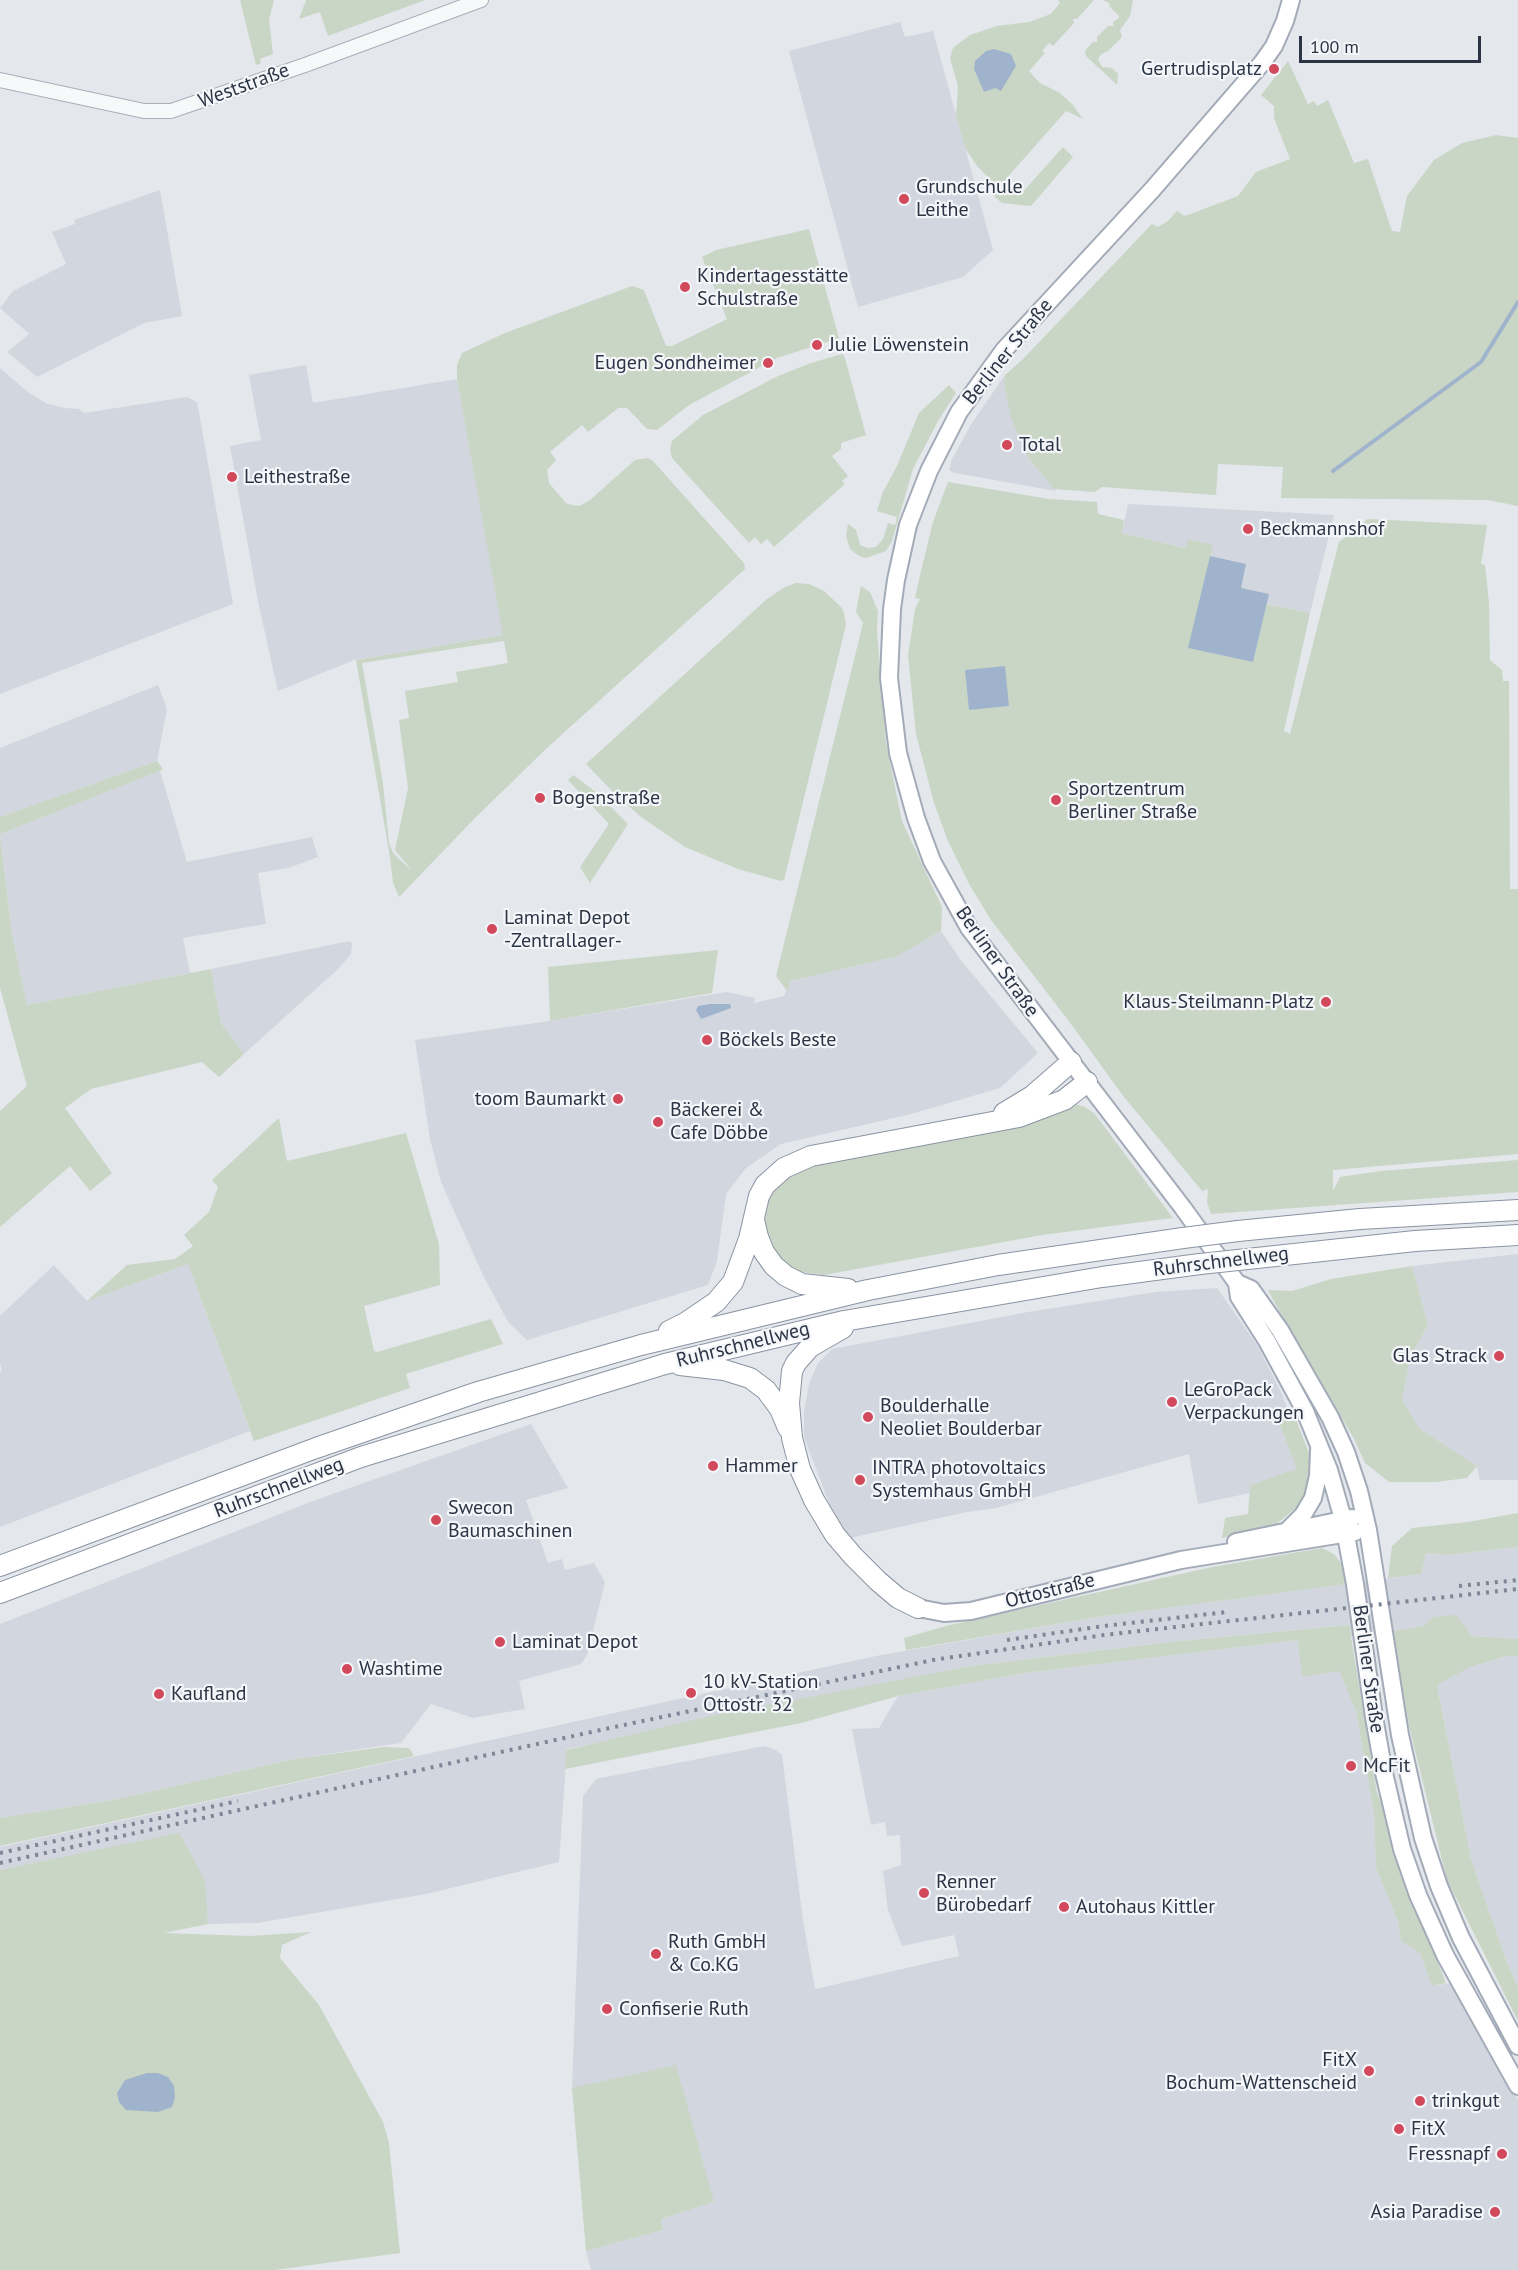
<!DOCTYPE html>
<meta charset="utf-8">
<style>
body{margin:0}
#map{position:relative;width:1518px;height:2270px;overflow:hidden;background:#e4e7ec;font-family:"PT Sans",sans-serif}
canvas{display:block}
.scale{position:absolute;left:1299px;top:36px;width:182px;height:27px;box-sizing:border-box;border:3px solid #2b3445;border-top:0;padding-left:8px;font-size:18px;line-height:21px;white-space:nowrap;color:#2b3445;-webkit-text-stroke:4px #f4f6f9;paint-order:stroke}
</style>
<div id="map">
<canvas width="1518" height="2270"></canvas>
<div class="scale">100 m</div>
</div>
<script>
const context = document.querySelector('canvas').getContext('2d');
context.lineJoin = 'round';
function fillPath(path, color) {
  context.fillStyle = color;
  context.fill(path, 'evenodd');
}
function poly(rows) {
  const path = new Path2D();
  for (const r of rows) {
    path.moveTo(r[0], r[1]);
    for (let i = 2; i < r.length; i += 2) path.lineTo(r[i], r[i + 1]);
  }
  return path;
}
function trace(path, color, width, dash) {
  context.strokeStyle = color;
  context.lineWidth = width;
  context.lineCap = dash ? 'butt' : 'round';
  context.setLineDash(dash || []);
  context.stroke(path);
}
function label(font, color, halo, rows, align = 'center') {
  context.font = font + ' "PT Sans",sans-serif';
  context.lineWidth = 4.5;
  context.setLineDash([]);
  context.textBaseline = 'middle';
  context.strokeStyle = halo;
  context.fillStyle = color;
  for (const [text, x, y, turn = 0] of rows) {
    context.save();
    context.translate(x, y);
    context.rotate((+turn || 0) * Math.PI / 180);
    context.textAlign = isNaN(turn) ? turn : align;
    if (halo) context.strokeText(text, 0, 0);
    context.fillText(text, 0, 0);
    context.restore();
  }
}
fillPath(poly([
 [900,22,905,37,933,31,993,250,963,277,858,307,789,51],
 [160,190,182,316,144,323,37,377,7,352,29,334,0,308,13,291,66,264,52,232,75,224,74,220],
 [306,365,313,403,457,379,504,635,354,660,278,691,259,606,230,446,261,440,249,375],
 [0,368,29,393,46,403,65,408,79,409,84,413,187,397,197,402,233,604,0,694],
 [1005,375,1004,384,1012,417,1027,456,1056,491,955,473,949,470,952,459,972,423],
 [1128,504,1334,515,1310,613,1267,604,1253,662,1186,548,1122,533],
 [158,685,167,709,157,761,0,817,0,748],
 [160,771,187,862,312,837,318,857,288,868,258,873,266,924,183,938,190,973,27,1005,12,934,0,834],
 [941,931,960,959,1038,1053,1000,1088,911,1114,781,1144,746,1168,726,1194,717,1261,708,1285,527,1340,508,1322,483,1275,441,1182,430,1139,415,1040,550,1021,726,992,755,998,754,1003,784,996,791,981,898,956],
 [350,941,352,944,351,954,337,970,244,1054,221,1023,211,969],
 [1518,1254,1518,1480,1480,1480,1477,1466,1420,1429,1402,1400,1410,1358,1428,1325,1412,1266],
 [188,1264,250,1431,0,1527,0,1372,2,1371,0,1363,0,1316,54,1265,87,1301],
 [1217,1288,1257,1345,1282,1394,1290,1416,1279,1422,1298,1469,1250,1485,1250,1493,1198,1504,1189,1454,996,1508,967,1512,850,1538,831,1508,804,1437,804,1411,809,1384,818,1363,832,1349,1028,1312,1156,1292],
 [531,1424,568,1488,526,1500,548,1563,562,1559,565,1570,594,1563,605,1582,587,1655,581,1664,519,1681,525,1709,473,1718,431,1704,401,1743,294,1759,118,1799,0,1818,0,1624,313,1501],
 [1516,1547,1518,1548,1518,1639,1472,1636,1433,1617,1424,1626,1350,1637,1348,1625,1171,1642,971,1666,567,1749,559,1862,426,1894,257,1923,208,1924,206,1909,179,1834,0,1870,0,1847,876,1656,1098,1617,1421,1574,1426,1553,1448,1555],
 [1298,1640,1339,1671,1356,1711,1374,1814,1376,1868,1398,1922,1401,1941,1420,1953,1432,1986,1451,1983,1518,2100,1518,2270,591,2270,586,2251,663,2230,661,2219,714,2202,572,2088,583,1796,596,1779,764,1746,774,1749,782,1755,803,1920,815,1989,959,1956,954,1935,902,1946,888,1910,883,1871,901,1865,900,1835,887,1836,885,1822,871,1825,852,1729,879,1728,898,1696,1025,1673],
 [1509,1656,1518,1656,1518,1987,1506,1960,1471,1859,1437,1684,1470,1667]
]), '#d2d6de');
fillPath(poly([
 [240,0,274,0,269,20,273,54,260,59,261,63,256,65],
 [306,0,425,0,328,36,320,12,299,19],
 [1058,0,1094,0,1077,19,1073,19,1074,23,1053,46,1049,43,1042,51,1045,53,1029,71,1040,83,1060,93,1073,105,1083,119,1066,111,1005,180,1021,194,1063,147,1073,157,1031,206,1002,203,995,197,988,177,977,166,965,148,956,115,958,86,950,58,953,48,970,35,997,26,1029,22,1051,14,1060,3],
 [1103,0,1133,0,1130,16,1120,30,1122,37,1108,51,1101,54,1098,59,1102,67,1112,68,1118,74,1117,85,1086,56,1085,51,1093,42,1097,42,1097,37,1108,26,1114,26,1113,22,1119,18,1119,16,1110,7,1109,3],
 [1288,61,1308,104,1314,101,1317,106,1328,100,1354,163,1368,159,1392,231,1400,232,1407,196,1434,160,1462,143,1496,135,1518,138,1518,506,1488,500,1281,498,1283,467,1218,464,1216,495,1102,487,1095,492,1054,489,1027,456,1011,417,1004,384,1005,375,1022,360,1152,224,1158,227,1168,221,1177,211,1185,216,1238,196,1256,172,1290,159,1274,118,1274,106,1261,95],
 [809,229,839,338,777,358,689,405,657,430,647,429,627,408,618,408,588,432,582,425,550,452,556,460,547,470,549,483,566,503,572,505,579,506,590,500,635,460,648,458,653,461,744,563,745,569,548,747,476,817,399,897,393,883,390,857,356,660,503,635,457,379,457,365,462,353,505,333,632,286,644,290,666,346,672,346,727,319,702,257,716,250],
 [504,641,508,663,456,672,458,682,405,691,409,718,399,720,408,788,395,850,412,871,393,853,389,843,383,783,362,663],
 [842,354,844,355,866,435,841,443,841,449,832,456,848,476,842,481,845,484,774,547,767,539,761,544,755,537,749,543,672,458,670,450,672,441,703,415,776,377,811,363],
 [949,385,956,393,938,421,913,469,892,541,886,551,866,558,859,556,850,549,846,536,848,524,856,530,860,545,868,548,876,547,883,539,888,523,895,525,897,517,877,511,883,492,897,466,919,413],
 [948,482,1049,499,1097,502,1098,514,1124,520,1122,533,1185,548,1188,539,1213,545,1189,648,1253,662,1266,604,1310,613,1284,731,1290,734,1339,542,1368,519,1487,525,1481,564,1485,565,1489,603,1490,660,1502,670,1503,681,1509,681,1510,889,1518,889,1518,1154,1333,1170,1333,1191,1340,1177,1381,1171,1518,1160,1518,1192,1211,1214,1207,1202,1208,1189,1202,1191,1124,1097,1068,1020,991,920,969,884,948,841,934,803,916,734,908,656,915,609,920,599,915,598,920,575,933,522],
 [796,583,809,584,824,591,842,608,844,613,846,625,784,880,781,881,738,869,685,847,641,817,617,796,586,764,767,599,785,587],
 [861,586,870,592,878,611,877,630,886,744,902,821,942,907,941,931,898,956,791,981,787,991,776,976,863,623,856,612],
 [157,761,163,769,160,771,0,834,0,817],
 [573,775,597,793,628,824,590,883,580,867,609,824,568,780],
 [0,835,12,934,27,1005,211,969,221,1023,244,1054,219,1077,202,1062,91,1089,65,1108,112,1173,90,1191,70,1166,0,1227,0,1111,27,1086,0,988],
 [718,950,712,993,550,1021,548,967],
 [1075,1104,1085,1107,1094,1113,1173,1218,1042,1235,824,1275,801,1272,791,1268,768,1244,764,1223,765,1205,778,1184,799,1169],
 [279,1118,287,1161,406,1133,439,1244,440,1285,364,1306,374,1351,377,1352,491,1319,503,1344,406,1374,410,1388,254,1441,188,1264,87,1301,127,1265,175,1259,193,1246,184,1235,209,1212,218,1187,212,1180],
 [1412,1266,1428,1325,1410,1358,1402,1400,1420,1429,1477,1466,1467,1478,1436,1482,1389,1482,1365,1463,1353,1437,1292,1335,1268,1290,1292,1291,1331,1279],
 [1294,1414,1311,1459,1310,1485,1303,1502,1274,1526,1222,1538,1225,1518,1248,1514,1250,1485,1297,1469,1279,1422],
 [1518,1513,1518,1548,1516,1547,1448,1555,1426,1553,1421,1574,1388,1578,1392,1546,1412,1528,1468,1522],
 [1322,1548,1334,1554,1343,1566,1347,1584,1098,1617,906,1650,904,1638,946,1626,1212,1567],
 [1456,1615,1472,1636,1518,1639,1518,1656,1508,1656,1470,1667,1437,1685,1471,1859,1506,1960,1518,1987,1518,2021,1447,1880,1409,1726,1392,1631,1424,1626,1433,1617],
 [1349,1625,1377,1793,1390,1823,1403,1872,1446,1983,1432,1986,1420,1953,1401,1941,1398,1922,1376,1868,1374,1814,1356,1711,1339,1671,1302,1677,1298,1640,1025,1673,898,1696,801,1723,565,1769,566,1750,711,1716,971,1666,1171,1642],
 [384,1747,409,1748,414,1756,0,1846,0,1818,118,1799,294,1759],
 [179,1833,205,1880,208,1924,164,1933,250,1936,311,1932,282,1945,280,1958,319,2005,383,2122,389,2143,400,2253,275,2270,0,2270,0,1870],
 [676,2065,714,2202,661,2219,663,2230,586,2251,572,2088]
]), '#c9d6c5');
fillPath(poly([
 [994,49,1011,54,1016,66,1001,91,995,88,984,92,974,69,975,61,986,51],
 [1210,556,1246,564,1241,588,1269,594,1253,662,1188,648],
 [1005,666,1009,706,969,710,965,670],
 [710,1004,730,1004,731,1008,701,1019,696,1010,698,1006],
 [147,2073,158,2073,168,2077,174,2086,175,2098,172,2107,158,2112,126,2110,119,2102,117,2093,125,2080]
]), '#9fb4cc');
trace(poly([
 [1333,471,1481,362,1518,302]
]), '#9fb4cc', 4);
const minor = poly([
 [0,80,144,111,171,111,305,65,481,0]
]);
const major = poly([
 [1291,0,1285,21,1274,46,1262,63,1152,190,1004,350,959,412,929,471,908,525,896,580,892,609,889,678,898,753,916,818,932,861,969,928,1183,1208,1237,1283,1239,1297,1267,1341,1305,1411,1329,1470,1343,1519,1355,1584,1374,1717,1384,1773,1402,1849,1418,1895,1445,1955,1518,2086],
 [1237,1283,1251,1289,1280,1330,1330,1417,1346,1452,1359,1491,1368,1530,1400,1735,1423,1838,1439,1886,1461,1938,1518,2046],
 [1288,1530,1303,1515,1313,1498,1318,1476,1319,1450],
 [1236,1542,1352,1518],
 [918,1608,944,1613,971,1611,1181,1560,1355,1532]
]);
const highway = poly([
 [1004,1113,1032,1096,1071,1062],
 [754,1220,758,1237,764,1252,774,1266,786,1276,802,1284,848,1289],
 [1238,1231,1360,1219,1518,1210],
 [1257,1258,1415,1241,1518,1235],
 [843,1328,810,1347,796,1363,792,1371,789,1403,792,1438,800,1469,814,1500,835,1535,853,1556,878,1581,898,1598,918,1608],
 [669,1331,685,1323,716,1302,733,1282,749,1239,759,1196,765,1185,784,1168,811,1156,1019,1117,1064,1100,1087,1082],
 [680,1365,724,1370,750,1378,766,1390,780,1409,788,1428],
 [0,1566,316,1448,478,1392,641,1345,868,1290,998,1265,1183,1238],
 [0,1593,361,1457,665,1364,844,1321,1102,1277,1200,1264]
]);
trace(minor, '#a9aeb7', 16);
trace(major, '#a3abb8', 20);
trace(highway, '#8b94a3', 22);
trace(minor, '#f7f8fa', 14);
trace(major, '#fff', 16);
trace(highway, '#fff', 20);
trace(poly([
 [1459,1586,1518,1580],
 [1007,1640,1104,1626,1227,1612],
 [0,1853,238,1801],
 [0,1863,605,1729,933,1660,1104,1635,1518,1589]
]), '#7d8696', 4, [3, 6]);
const highwayBridge = poly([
 [1183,1238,1238,1231],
 [1200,1264,1257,1258]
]);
trace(highwayBridge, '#8b94a3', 22, []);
trace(highwayBridge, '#fff', 20);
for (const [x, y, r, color] of [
 [1274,69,6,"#d1495b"],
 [904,199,6,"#d1495b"],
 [685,287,6,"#d1495b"],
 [817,345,6,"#d1495b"],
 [768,363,6,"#d1495b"],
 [1007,445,6,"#d1495b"],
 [232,477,6,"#d1495b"],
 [1248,529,6,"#d1495b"],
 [540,798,6,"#d1495b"],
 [1056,800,6,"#d1495b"],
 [492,929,6,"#d1495b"],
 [1326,1002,6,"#d1495b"],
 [707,1040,6,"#d1495b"],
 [618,1099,6,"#d1495b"],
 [658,1122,6,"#d1495b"],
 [1499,1356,6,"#d1495b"],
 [1172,1402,6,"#d1495b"],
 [868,1417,6,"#d1495b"],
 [713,1466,6,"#d1495b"],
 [860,1480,6,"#d1495b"],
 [436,1520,6,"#d1495b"],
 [500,1642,6,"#d1495b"],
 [347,1669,6,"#d1495b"],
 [691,1693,6,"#d1495b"],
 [159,1694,6,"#d1495b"],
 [1351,1766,6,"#d1495b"],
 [924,1893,6,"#d1495b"],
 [1064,1907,6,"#d1495b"],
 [656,1954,6,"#d1495b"],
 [607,2009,6,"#d1495b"],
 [1369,2071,6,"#d1495b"],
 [1420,2101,6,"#d1495b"],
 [1399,2129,6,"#d1495b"],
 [1502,2154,6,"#d1495b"],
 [1495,2212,6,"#d1495b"]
]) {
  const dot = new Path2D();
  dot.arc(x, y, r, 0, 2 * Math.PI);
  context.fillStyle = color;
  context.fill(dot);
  trace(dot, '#f4f6f9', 2);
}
label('20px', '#2b3445', '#f4f6f9', [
 ["Gertrudisplatz",1262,69,"right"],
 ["Grundschule",916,187],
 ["Leithe",916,210],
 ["Kindertagesstätte",697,276],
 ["Schulstraße",697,299],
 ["Julie Löwenstein",829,345],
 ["Eugen Sondheimer",756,363,"right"],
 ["Total",1019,445],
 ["Leithestraße",244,477],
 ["Beckmannshof",1260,529],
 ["Sportzentrum",1068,789],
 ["Berliner Straße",1068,812],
 ["Bogenstraße",552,798],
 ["Laminat Depot",504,918],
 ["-Zentrallager-",504,941],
 ["Klaus-Steilmann-Platz",1314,1002,"right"],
 ["Böckels Beste",719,1040],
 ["toom Baumarkt",606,1099,"right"],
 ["Bäckerei &",670,1110],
 ["Cafe Döbbe",670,1133],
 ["Glas Strack",1487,1356,"right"],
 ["LeGroPack",1184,1390],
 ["Verpackungen",1184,1413],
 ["Boulderhalle",880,1406],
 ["Neoliet Boulderbar",880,1429],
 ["Hammer",725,1466],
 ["INTRA photovoltaics",872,1468],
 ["Systemhaus GmbH",872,1491],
 ["Swecon",448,1508],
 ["Baumaschinen",448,1531],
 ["Laminat Depot",512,1642],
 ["Washtime",359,1669],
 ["10 kV-Station",703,1682],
 ["Ottostr. 32",703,1705],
 ["Kaufland",171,1694],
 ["McFit",1363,1766],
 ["Renner",936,1882],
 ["Bürobedarf",936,1905],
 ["Autohaus Kittler",1076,1907],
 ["Ruth GmbH",668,1942],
 ["& Co.KG",668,1965],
 ["Confiserie Ruth",619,2009],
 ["FitX",1357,2060,"right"],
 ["Bochum-Wattenscheid",1357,2083,"right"],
 ["trinkgut",1432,2101],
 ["FitX",1411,2129],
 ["Fressnapf",1490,2154,"right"],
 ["Asia Paradise",1483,2212,"right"]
], 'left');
label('20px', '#2b3445', '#f4f6f9', [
 ["Weststraße",244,86,-20],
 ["Berliner Straße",1008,352,-51],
 ["Berliner Straße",997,962,55],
 ["Ruhrschnellweg",1221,1262,-7],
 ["Ruhrschnellweg",743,1345,-14],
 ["Ruhrschnellweg",279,1488,-21],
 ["Ottostraße",1050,1591,-14],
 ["Berliner Straße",1368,1669,82]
]);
</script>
